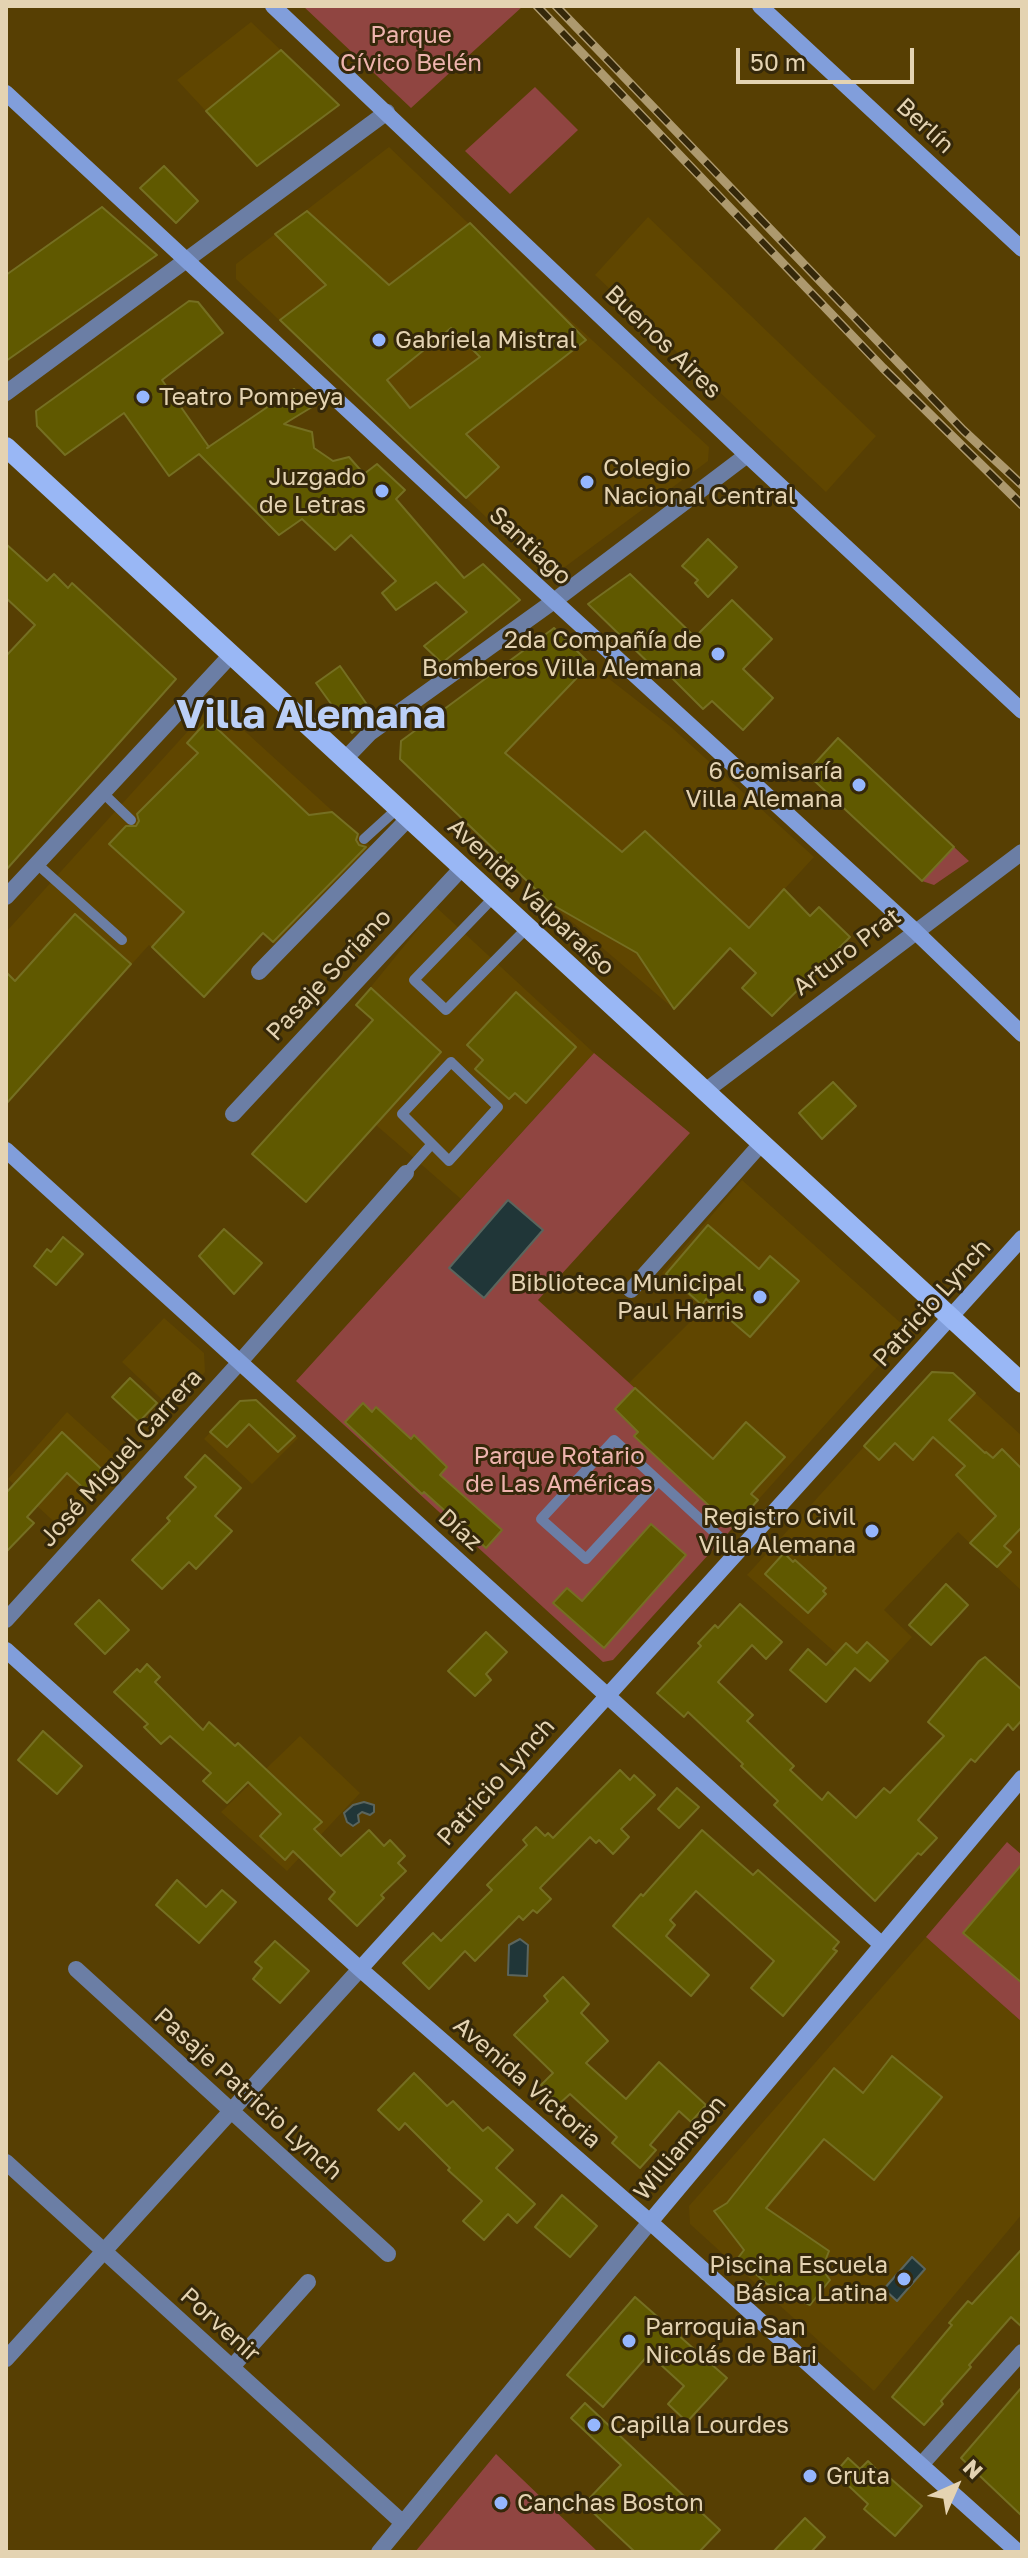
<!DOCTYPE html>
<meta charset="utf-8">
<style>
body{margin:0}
#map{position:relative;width:1028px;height:2558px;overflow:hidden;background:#573f03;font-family:"Golos Text",sans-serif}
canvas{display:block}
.frame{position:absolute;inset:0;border:8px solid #e4d3b2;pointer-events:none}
.north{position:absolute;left:916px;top:2446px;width:80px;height:80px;-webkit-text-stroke:6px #35280a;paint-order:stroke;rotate:45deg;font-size:22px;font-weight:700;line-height:32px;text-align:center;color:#e4d3b2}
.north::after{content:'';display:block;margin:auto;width:28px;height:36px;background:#e4d3b2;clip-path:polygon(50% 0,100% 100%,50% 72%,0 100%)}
.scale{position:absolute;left:736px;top:48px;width:178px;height:36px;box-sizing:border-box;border:4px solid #e4d3b2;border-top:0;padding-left:10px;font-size:24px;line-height:28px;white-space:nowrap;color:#e4d3b2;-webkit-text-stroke:6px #35280a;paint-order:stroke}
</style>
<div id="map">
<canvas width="1028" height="2558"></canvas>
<div class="frame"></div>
<div class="north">N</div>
<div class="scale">50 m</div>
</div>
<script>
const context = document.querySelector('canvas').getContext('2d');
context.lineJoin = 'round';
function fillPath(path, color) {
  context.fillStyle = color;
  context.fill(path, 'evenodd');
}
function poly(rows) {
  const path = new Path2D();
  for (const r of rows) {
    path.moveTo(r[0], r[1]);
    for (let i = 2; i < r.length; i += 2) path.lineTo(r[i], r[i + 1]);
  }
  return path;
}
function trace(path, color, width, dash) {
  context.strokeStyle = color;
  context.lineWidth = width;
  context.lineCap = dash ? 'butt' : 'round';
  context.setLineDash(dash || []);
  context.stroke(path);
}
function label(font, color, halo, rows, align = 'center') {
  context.font = font + ' "Golos Text",sans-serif';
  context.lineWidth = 6;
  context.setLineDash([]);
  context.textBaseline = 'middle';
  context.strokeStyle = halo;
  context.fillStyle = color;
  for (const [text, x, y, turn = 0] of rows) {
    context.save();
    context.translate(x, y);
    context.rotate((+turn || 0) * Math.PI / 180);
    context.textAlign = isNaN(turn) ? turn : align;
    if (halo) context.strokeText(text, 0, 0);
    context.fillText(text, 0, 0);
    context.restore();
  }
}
fillPath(poly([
 [251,22,339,105,257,166,177,80],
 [389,147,546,298,709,447,708,461,550,578,236,279,236,264],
 [648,217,876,436,826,492,595,275],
 [554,628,590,664,671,727,814,857,674,1009,551,904,400,759,401,741],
 [207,710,226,714,373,848,279,948,263,934,204,997,149,945,6,1104,6,932],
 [436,907,594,1053,461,1199,376,1125,306,1202,252,1154,373,1020,356,1005],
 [742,1180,904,1326,903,1338,758,1500,629,1383,703,1309,662,1273],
 [164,1318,204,1353,205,1372,171,1408,122,1362],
 [932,1372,953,1373,1022,1436,1022,1591,958,1532,884,1610,912,1637,870,1683,747,1575],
 [256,1400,298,1438,252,1484,204,1439,240,1401],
 [67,1412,124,1464,63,1530,8,1479],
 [300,1736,360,1793,287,1871,221,1812],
 [926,1937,1022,2022,1022,2214,874,2391,690,2224,689,2206]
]), '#604600');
fillPath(poly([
 [303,6,521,6,522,7,411,108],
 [535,87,578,130,510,194,465,151],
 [954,847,969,861,934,885,922,881],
 [594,1053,690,1133,538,1300,758,1500,613,1660,603,1662,296,1381],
 [1007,1842,1022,1855,1022,1864,964,1933,1022,1983,1022,2022,926,1937],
 [496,2454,598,2552,415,2552]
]), '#904541');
const water = poly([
 [508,1200,543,1230,484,1298,449,1268,508,1200],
 [364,1802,374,1805,374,1812,370,1815,362,1812,358,1815,359,1822,353,1826,347,1822,344,1813,353,1805,364,1802],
 [520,1939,528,1945,527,1976,508,1975,509,1945,520,1939],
 [912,2257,925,2269,897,2301,884,2289,912,2257]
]);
fillPath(water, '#203638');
trace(water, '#5b655d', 2);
const building = poly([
 [281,50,339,105,257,166,206,111,281,50],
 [164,166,198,201,176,223,140,188,164,166],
 [102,207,157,255,6,361,6,275,102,207],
 [307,211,389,285,470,223,586,340,466,434,499,467,466,498,280,320,326,285,275,234,307,211],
 [451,328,480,357,410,408,387,380,451,328],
 [189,301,198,302,223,333,162,380,209,447,207,448,294,389,312,407,284,424,312,432,314,448,333,461,349,457,364,474,377,464,405,490,396,499,464,578,483,564,520,600,442,663,424,646,467,612,436,582,396,610,382,593,396,581,351,535,335,550,302,519,279,535,199,454,169,476,124,413,65,455,37,426,36,411,189,301],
 [708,539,737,567,708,597,695,583,698,580,682,566,708,539],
 [6,544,47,581,54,574,68,588,72,583,176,679,6,870,6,656,35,625,6,598,6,544],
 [630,574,695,637,732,600,772,639,743,669,773,698,743,730,712,701,703,709,663,669,659,673,588,604,630,574],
 [554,628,590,664,505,753,622,852,645,831,749,928,784,889,810,916,819,907,850,937,772,1016,742,988,756,973,730,948,674,1009,637,953,551,904,400,759,401,741,554,628],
 [340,666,375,716,352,733,316,683,340,666],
 [208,720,309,815,332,812,358,834,356,840,359,845,366,847,273,942,263,933,204,997,152,947,184,912,109,844,126,826,136,826,139,821,137,814,198,753,187,743,208,720],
 [838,738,954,847,922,881,806,773,838,738],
 [75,914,131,964,6,1104,6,972,15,981,75,914],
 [371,988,441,1052,306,1202,252,1154,373,1020,356,1005,371,988],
 [516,992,576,1047,526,1103,515,1093,509,1099,475,1069,483,1060,467,1045,516,992],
 [833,1082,856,1106,822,1139,799,1113,833,1082],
 [708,1225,759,1269,770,1256,799,1281,750,1337,706,1299,702,1305,666,1274,708,1225],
 [224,1229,262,1263,234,1294,199,1256,224,1229],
 [63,1237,83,1254,56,1285,34,1266,47,1249,51,1252,63,1237],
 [932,1372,953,1373,975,1393,949,1420,985,1453,986,1452,993,1458,1002,1449,1022,1469,1022,1527,1004,1546,1011,1552,997,1567,970,1543,996,1516,956,1475,965,1466,933,1437,913,1460,895,1443,879,1460,864,1446,932,1372],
 [130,1378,157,1403,139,1422,112,1397,130,1378],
 [635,1388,713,1459,746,1422,785,1457,751,1494,758,1500,733,1528,634,1436,638,1432,615,1409,635,1388],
 [256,1400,295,1436,278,1452,249,1424,227,1447,210,1432,240,1401,256,1400],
 [363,1403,372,1412,376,1407,411,1439,414,1435,447,1467,440,1475,502,1530,486,1548,424,1492,422,1494,345,1422,363,1403],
 [62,1432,111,1478,93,1497,67,1473,27,1517,34,1523,6,1552,6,1493,62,1432],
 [205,1455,241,1488,215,1516,232,1531,196,1569,189,1562,162,1589,132,1560,170,1521,167,1518,196,1487,185,1477,205,1455],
 [651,1524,686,1555,604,1648,553,1603,567,1588,582,1601,651,1524],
 [784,1553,793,1562,795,1560,826,1588,823,1591,826,1594,808,1613,765,1574,784,1553],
 [946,1584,968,1605,931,1645,909,1625,946,1584],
 [99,1600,129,1630,105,1654,75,1624,99,1600],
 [740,1604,782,1642,766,1659,752,1645,718,1682,753,1715,747,1721,794,1766,790,1770,822,1800,828,1792,856,1818,884,1788,890,1793,944,1736,928,1722,979,1661,985,1657,1022,1690,1022,1720,1013,1730,1008,1724,975,1762,971,1759,918,1820,937,1838,921,1855,918,1853,875,1901,774,1805,778,1801,741,1766,743,1764,688,1712,684,1717,657,1693,701,1646,698,1643,715,1625,718,1628,740,1604],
 [486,1632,507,1652,486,1674,491,1680,475,1696,448,1671,486,1632],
 [867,1642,888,1661,870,1681,855,1668,826,1702,790,1670,808,1649,826,1665,846,1643,857,1653,867,1642],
 [147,1664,160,1677,155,1682,203,1730,209,1722,235,1746,238,1743,322,1822,314,1829,341,1856,369,1830,384,1846,390,1840,405,1856,398,1863,406,1871,381,1895,384,1898,357,1926,329,1899,335,1892,293,1851,285,1860,260,1836,281,1814,248,1782,227,1803,203,1781,211,1773,170,1736,161,1744,144,1727,148,1724,114,1692,137,1669,140,1672,147,1664],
 [43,1731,82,1766,57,1794,18,1760,43,1731],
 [620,1770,630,1780,634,1775,655,1795,621,1829,629,1837,613,1854,599,1840,596,1843,590,1837,540,1888,551,1899,537,1913,533,1910,523,1920,519,1916,475,1961,465,1951,429,1989,403,1963,433,1933,441,1941,492,1890,487,1885,527,1845,523,1840,536,1827,545,1836,548,1833,553,1838,620,1770],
 [677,1788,699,1807,679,1828,658,1809,677,1788],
 [702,1830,753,1875,758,1870,839,1942,833,1949,837,1951,783,2016,751,1988,774,1961,696,1891,670,1920,675,1925,666,1936,709,1975,691,1996,613,1926,641,1894,643,1896,702,1830],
 [1022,1864,1022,1983,963,1933,1022,1864],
 [177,1880,206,1907,222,1890,236,1902,199,1943,156,1905,177,1880],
 [275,1941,309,1971,280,2003,253,1979,262,1968,255,1962,275,1941],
 [563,1977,589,2004,581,2013,608,2041,586,2063,626,2099,659,2062,706,2105,691,2122,679,2111,650,2145,656,2150,640,2168,612,2143,617,2137,570,2094,559,2104,541,2085,553,2073,514,2035,548,2001,544,1996,563,1977],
 [892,2056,942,2097,874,2180,824,2139,766,2208,829,2251,822,2269,830,2280,810,2305,767,2284,738,2258,744,2250,714,2211,727,2203,834,2068,863,2093,892,2056],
 [414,2073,447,2106,453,2101,483,2131,488,2127,513,2150,496,2168,535,2204,517,2223,508,2214,484,2240,463,2221,482,2201,448,2170,450,2168,405,2123,399,2130,378,2110,414,2073],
 [562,2195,597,2226,570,2257,535,2227,562,2195],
 [1022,2249,1022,2327,1011,2317,969,2365,971,2367,941,2401,943,2404,924,2425,892,2397,952,2325,949,2323,968,2301,972,2304,1022,2249],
 [635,2297,727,2378,687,2422,668,2404,684,2386,649,2354,603,2407,567,2375,635,2297],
 [1022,2387,1022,2516,961,2458,1022,2387],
 [585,2403,720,2530,699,2552,635,2552,584,2504,621,2465,571,2418,585,2403],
 [848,2458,860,2469,868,2461,888,2481,890,2478,922,2506,895,2536,864,2509,868,2504,835,2473,848,2458],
 [805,2518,825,2537,811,2552,773,2552,805,2518]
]);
fillPath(building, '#605900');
trace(building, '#756f22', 2);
trace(poly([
 [103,793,131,820],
 [364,839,397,809],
 [37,864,122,940],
 [493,898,414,980,446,1010,526,929],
 [451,1062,498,1107,449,1161,402,1114,451,1062],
 [406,1173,431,1145],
 [658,1481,586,1559,541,1519,614,1440,737,1553]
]), '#6b7ea5', 10);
trace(poly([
 [6,393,387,112],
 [344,760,370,733,554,601,747,455],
 [6,897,231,655],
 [259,972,408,819],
 [704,1092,1022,852],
 [233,1114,461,869],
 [631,1290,760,1145],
 [6,1620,239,1363,406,1173],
 [76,1969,388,2254],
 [6,2162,403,2523],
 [6,2359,360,1969],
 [232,2367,308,2282],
 [921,2465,1022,2352],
 [379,2552,650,2222]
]), '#6b7ea5', 16);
trace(poly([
 [273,6,747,455,1022,711],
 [760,6,1022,249],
 [6,93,529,578,915,931,1022,1034],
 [6,1150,882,1945],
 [6,1650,360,1969,650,2222,1018,2552],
 [360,1969,1022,1238],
 [650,2222,1022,1778]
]), '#819edb', 16);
trace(poly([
 [6,447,1022,1383]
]), '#99b7f5', 20);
const rail = poly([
 [537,6,883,368,1022,505],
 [556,6,963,430,1022,485]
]);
trace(rail, '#ad996e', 9);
trace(rail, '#35280a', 6, [18]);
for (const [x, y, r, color] of [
 [379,340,8,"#95b6fd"],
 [143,397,8,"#95b6fd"],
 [587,482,8,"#95b6fd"],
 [382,491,8,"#95b6fd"],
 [718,654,8,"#95b6fd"],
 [859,785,8,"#95b6fd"],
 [760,1297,8,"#95b6fd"],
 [872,1531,8,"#95b6fd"],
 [904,2279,8,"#95b6fd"],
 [629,2341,8,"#95b6fd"],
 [594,2425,8,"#95b6fd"],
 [810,2476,8,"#95b6fd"],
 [501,2503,8,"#95b6fd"]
]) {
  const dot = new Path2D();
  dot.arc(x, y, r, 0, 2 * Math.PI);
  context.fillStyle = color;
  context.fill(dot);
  trace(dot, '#35280a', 3);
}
label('24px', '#eeb4ae', '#35280a', [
 ["Parque",411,35],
 ["Cívico Belén",411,63],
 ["Parque Rotario",559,1456],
 ["de Las Américas",559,1484]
]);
label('24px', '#e4d3b2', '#35280a', [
 ["Berlín",925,126,43],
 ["Buenos Aires",663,342,44],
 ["Santiago",530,546,43],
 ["Avenida Valparaíso",531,897,43],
 ["Arturo Prat",847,952,-37],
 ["Pasaje Soriano",329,975,-47],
 ["Patricio Lynch",932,1303,-48],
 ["José Miguel Carrera",121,1458,-48],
 ["Díaz",460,1530,42],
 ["Patricio Lynch",496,1782,-48],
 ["Avenida Victoria",527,2083,41],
 ["Pasaje Patricio Lynch",248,2094,42],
 ["Williamson",680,2148,-50],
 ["Porvenir",220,2325,42]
]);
label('24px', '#e4d3b2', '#35280a', [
 ["Gabriela Mistral",395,340],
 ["Teatro Pompeya",159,397],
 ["Colegio",603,468],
 ["Nacional Central",603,496],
 ["Juzgado",366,477,"right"],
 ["de Letras",366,505,"right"],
 ["2da Compañía de",702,640,"right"],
 ["Bomberos Villa Alemana",702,668,"right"],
 ["6 Comisaría",843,771,"right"],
 ["Villa Alemana",843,799,"right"],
 ["Biblioteca Municipal",744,1283,"right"],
 ["Paul Harris",744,1311,"right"],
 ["Registro Civil",856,1517,"right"],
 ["Villa Alemana",856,1545,"right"],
 ["Piscina Escuela",888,2265,"right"],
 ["Básica Latina",888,2293,"right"],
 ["Parroquia San",645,2327],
 ["Nicolás de Bari",645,2355],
 ["Capilla Lourdes",610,2425],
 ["Gruta",826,2476],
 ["Canchas Boston",517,2503]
], 'left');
label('bold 40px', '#bbcff7', '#35280a', [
 ["Villa Alemana",311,715]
]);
</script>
